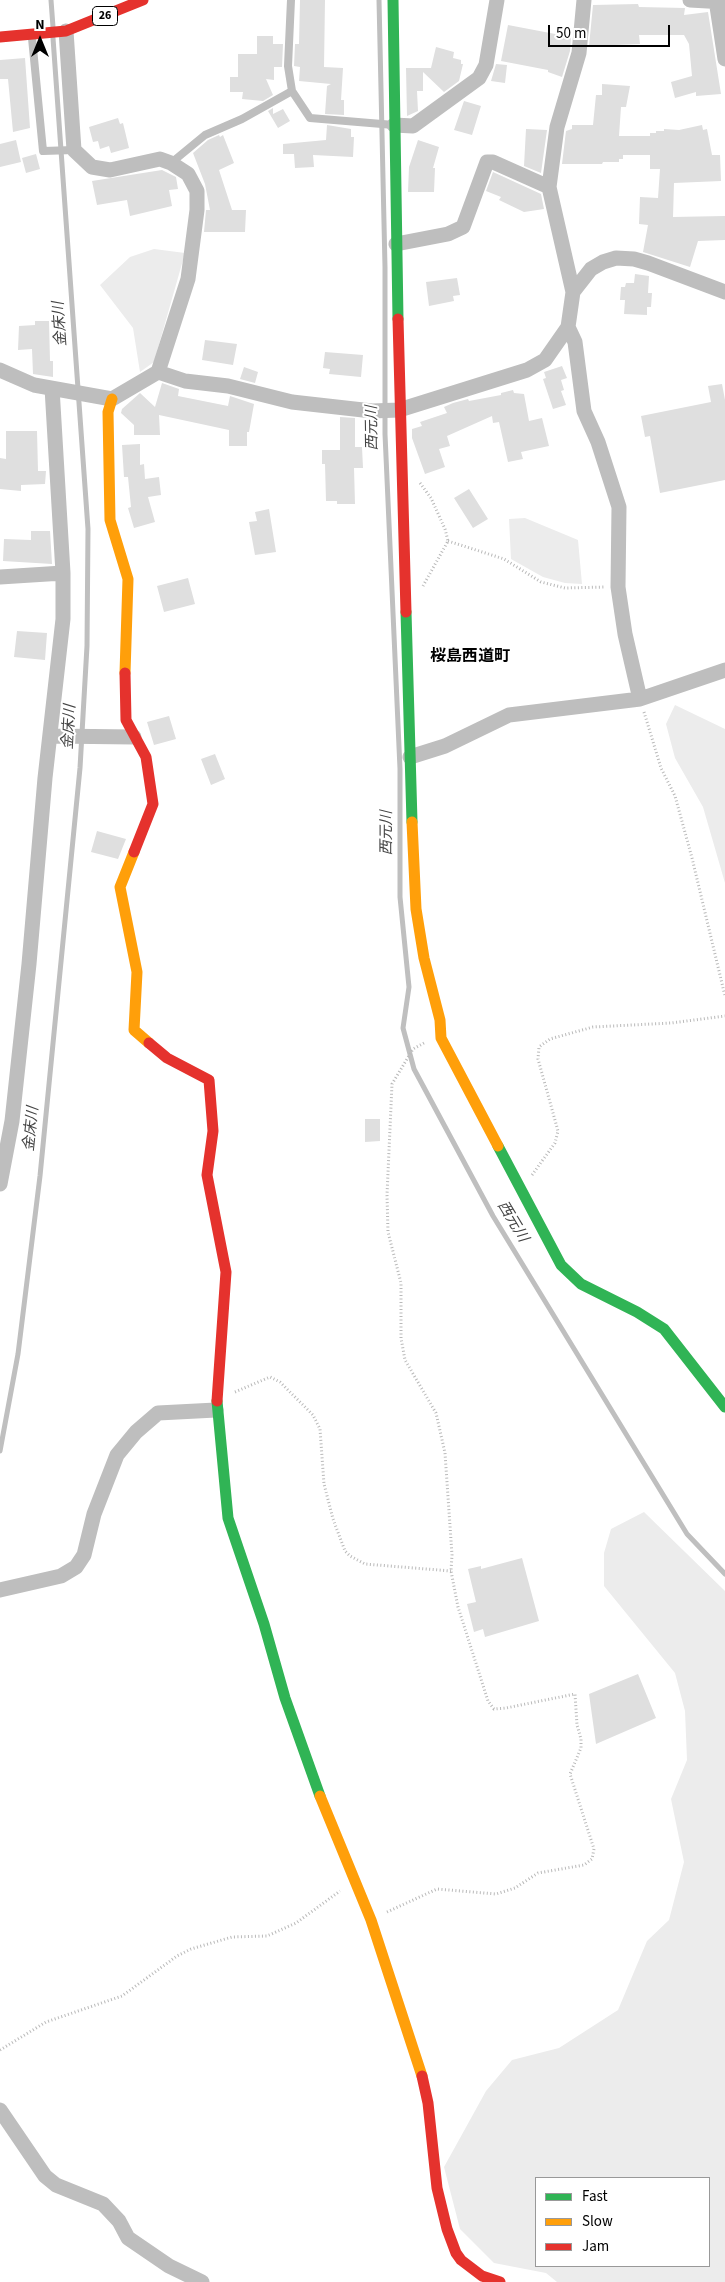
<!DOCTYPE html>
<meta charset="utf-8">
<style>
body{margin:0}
#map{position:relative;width:725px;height:2282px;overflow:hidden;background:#fff;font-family:"Source Sans 3",sans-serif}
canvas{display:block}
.legend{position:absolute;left:535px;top:2177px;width:175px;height:90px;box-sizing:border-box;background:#fff;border:1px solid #999;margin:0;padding:6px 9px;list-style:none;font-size:15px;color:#000}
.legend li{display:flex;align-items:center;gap:10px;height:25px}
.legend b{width:25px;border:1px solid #999}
.north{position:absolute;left:15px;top:15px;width:50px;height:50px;-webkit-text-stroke:4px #fff;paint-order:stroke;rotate:0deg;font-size:14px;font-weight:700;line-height:20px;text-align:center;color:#000}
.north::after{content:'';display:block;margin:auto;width:18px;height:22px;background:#000;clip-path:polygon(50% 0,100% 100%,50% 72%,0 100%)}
.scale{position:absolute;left:548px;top:25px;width:122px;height:22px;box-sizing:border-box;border:2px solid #000;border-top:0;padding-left:6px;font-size:15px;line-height:18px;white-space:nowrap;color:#000;-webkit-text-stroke:4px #fff;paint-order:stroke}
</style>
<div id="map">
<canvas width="725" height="2282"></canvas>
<ul class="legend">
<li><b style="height:6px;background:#30b455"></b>Fast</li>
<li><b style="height:6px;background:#ff9f0a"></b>Slow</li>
<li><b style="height:6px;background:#e5322d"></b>Jam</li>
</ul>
<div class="north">N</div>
<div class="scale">50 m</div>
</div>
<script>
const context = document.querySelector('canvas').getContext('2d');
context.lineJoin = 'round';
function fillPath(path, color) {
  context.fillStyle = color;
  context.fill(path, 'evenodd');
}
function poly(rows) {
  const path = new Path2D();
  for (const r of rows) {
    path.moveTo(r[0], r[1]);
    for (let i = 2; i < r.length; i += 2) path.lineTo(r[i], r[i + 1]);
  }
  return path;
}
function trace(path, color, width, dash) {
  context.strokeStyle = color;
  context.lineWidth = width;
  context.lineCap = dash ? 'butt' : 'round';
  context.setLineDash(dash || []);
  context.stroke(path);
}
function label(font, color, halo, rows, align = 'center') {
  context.font = font + ' "Source Sans 3","Noto Sans JP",sans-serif';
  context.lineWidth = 4;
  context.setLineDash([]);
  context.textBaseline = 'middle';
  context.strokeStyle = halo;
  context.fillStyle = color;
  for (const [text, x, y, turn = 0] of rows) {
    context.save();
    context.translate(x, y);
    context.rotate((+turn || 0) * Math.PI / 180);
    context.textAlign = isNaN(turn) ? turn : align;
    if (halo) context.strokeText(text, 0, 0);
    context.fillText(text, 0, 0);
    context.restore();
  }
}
fillPath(poly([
 [154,249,185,253,154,362,140,372,133,328,100,285,130,257],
 [525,518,578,540,582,584,565,583,543,577,511,559,509,519],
 [675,705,725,729,725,883,703,807,675,758,666,724],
 [644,1512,725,1591,725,2282,557,2282,546,2273,494,2263,460,2229,444,2167,486,2091,512,2060,559,2048,618,2010,647,1941,669,1920,684,1862,671,1799,687,1760,685,1711,675,1673,604,1586,604,1553,611,1529],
 [536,2178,709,2178,709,2266,536,2266]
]), '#ececec');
trace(poly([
 [51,0,53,27],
 [379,0,385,267,385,434,400,769,400,897,409,987,403,1028,414,1069,493,1216,687,1534,725,1574],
 [0,1451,18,1354,40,1176,80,768,87,646,88,529,53,38]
]), '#bfbfbf', 5);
fillPath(poly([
 [300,0,325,0,324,67,343,68,341,100,344,100,344,115,325,114,327,86,331,84,299,81,300,67,294,66,295,44,299,44],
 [638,4,639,7,685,8,684,15,708,12,721,94,696,96,696,92,675,98,671,82,692,76,689,44,684,35,639,35,640,44,589,46,593,5],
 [508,25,571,37,570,51,562,77,548,72,548,70,501,61],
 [257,36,273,36,273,44,283,44,282,67,274,67,274,80,266,79,273,95,263,101,242,99,243,92,230,92,230,77,238,77,238,54,257,54],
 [436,47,454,52,453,58,461,60,461,64,463,64,459,81,444,92,423,72,423,91,417,91,418,111,407,116,406,68,431,68],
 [25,58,30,128,13,132,8,79,0,79,0,60],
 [496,64,507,65,505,83,491,81],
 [602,84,630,86,626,107,621,107,619,136,650,136,650,133,656,133,656,131,664,131,664,129,679,130,702,125,703,130,707,129,712,155,720,155,721,181,674,183,673,217,725,216,725,240,698,241,690,267,643,252,648,225,639,224,640,197,658,198,660,169,650,169,650,155,623,155,623,159,619,159,619,162,603,162,602,164,562,164,566,131,572,129,572,125,593,125,596,95,602,95],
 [464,101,481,106,472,135,454,130],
 [273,108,273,114,283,109,290,121,278,128,268,111],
 [118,118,120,124,123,123,129,148,111,153,109,146,100,149,98,141,93,142,89,127],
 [327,125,351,129,351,137,354,137,353,157,313,155,314,167,295,168,294,154,283,154,283,144,326,140],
 [526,129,547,130,541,173,524,166],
 [219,135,220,137,223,135,234,163,219,170,232,210,246,210,245,232,204,232,206,210,210,210,205,184,193,153,208,140],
 [16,140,21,162,0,167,0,144],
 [418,140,439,147,433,168,435,168,434,192,408,192,409,167],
 [36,154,40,169,26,173,22,158],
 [162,170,176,177,178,189,169,190,172,206,130,216,127,200,97,205,92,181],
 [493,172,541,194,544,209,524,212,499,200,501,197,486,191],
 [635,274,649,276,648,293,652,293,651,307,647,307,647,315,624,314,625,300,620,300,621,287,625,287,626,283,634,283],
 [457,278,460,295,453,296,454,301,429,306,426,282],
 [35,321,49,321,50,361,53,361,53,377,33,374,32,349,18,350,19,326,35,325],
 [205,340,237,344,233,365,202,360],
 [325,352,363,355,361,377,329,374,330,369,323,368],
 [562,366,567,378,561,380,564,390,561,391,566,405,553,409,543,379,546,378,544,372],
 [244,367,258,372,255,383,240,379],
 [162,383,179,389,178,396,228,406,230,396,254,404,249,432,247,432,247,446,229,446,229,430,159,415,160,435,134,435,134,425,121,413,122,409,140,393,155,407],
 [722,384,725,400,725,480,660,493,650,436,645,437,641,416,711,402,708,386],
 [513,390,514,393,524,394,529,421,542,418,549,446,521,452,523,459,508,462,499,422,493,423,492,416,447,436,450,446,439,449,445,467,425,474,412,438,412,429,422,426,420,422,447,413,444,407,453,403,468,399,469,401,501,395,501,393],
 [340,417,355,418,355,447,362,447,363,468,354,468,355,504,337,504,337,501,326,501,325,464,322,464,322,450,340,450],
 [6,431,37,431,38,471,46,471,45,484,21,485,21,491,0,489,0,458,6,459],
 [140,444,140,465,144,464,145,479,159,477,161,495,148,497,155,522,134,528,128,508,131,507,128,477,124,477,122,445],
 [469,489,488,519,473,528,454,498],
 [269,509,276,552,255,555,249,522,257,521,255,512],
 [31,531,50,531,52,564,3,561,4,539,31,540],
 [188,578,195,604,164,612,157,586],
 [17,631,47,633,45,660,14,657],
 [169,716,176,739,154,745,147,722],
 [215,754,225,779,211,785,201,759],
 [97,831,126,839,118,859,91,852],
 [365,1119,380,1119,380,1141,365,1142],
 [522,1558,539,1621,485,1637,483,1629,474,1632,467,1604,476,1602,468,1569,481,1566,481,1569],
 [638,1674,656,1718,596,1744,589,1694]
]), '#dfdfdf');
trace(poly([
 [420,483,431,498,445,529,448,541,423,586],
 [448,541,504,559,541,582,565,588,605,587],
 [644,712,661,768,675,796,692,858,725,996],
 [532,1175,555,1143,558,1131,538,1059,539,1047,550,1039,593,1027,671,1023,725,1016],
 [235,1392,270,1377,280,1382,313,1415,320,1429,324,1484,333,1519,345,1551,350,1556,365,1564,451,1571],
 [387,1912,437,1889,496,1894,515,1888,538,1873,584,1865,592,1859,594,1849,570,1774,581,1748,581,1739,577,1725,575,1694,506,1708,494,1709,488,1701,458,1607,451,1571,452,1555,445,1453,436,1413,405,1360,401,1338,401,1283,388,1232,387,1195,392,1084,413,1049,424,1043],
 [0,2050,46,2022,122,1996,177,1956,191,1949,232,1937,267,1936,296,1923,340,1891]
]), '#b9b9b9', 3, [1, 2.5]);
trace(poly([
 [291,0,288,66,292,91,310,118,394,125],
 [32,38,43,151,74,150],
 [171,163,205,135,242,119,292,91]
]), '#bebebe', 8);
trace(poly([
 [690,0,725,2],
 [716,0,725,59],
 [394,125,413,126,479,78,486,65,497,0],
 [396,244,448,234,463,227,487,162,493,162,549,187],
 [573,292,591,269,603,262,616,258,634,259,648,263,725,292],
 [568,327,575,342,584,411,598,442,619,507,618,587,625,634,640,699],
 [0,370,34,385,112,399,158,372,188,279,197,210,197,191,188,174,171,163,160,159,110,170,92,167,74,150,66,31],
 [158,372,185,381,228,386,292,402,372,411,399,410,527,370,545,360,568,327,573,292,549,187,557,127,579,53,584,0],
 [0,577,63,573],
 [51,736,134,737],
 [410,757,445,746,509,715,640,699,725,670],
 [0,1184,12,1121,29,964,45,778,63,619,63,573,52,388],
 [0,1590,61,1576,76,1567,84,1555,94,1514,117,1455,136,1432,158,1413,216,1410],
 [0,2110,45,2176,56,2185,103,2204,119,2221,128,2238,169,2266,202,2282]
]), '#bebebe', 15);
trace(poly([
 [393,0,398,319],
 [406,612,412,822],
 [498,1146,561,1265,581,1284,637,1312,664,1329,725,1407],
 [217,1401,228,1518,264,1624,285,1698,320,1796]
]), '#30b455', 11);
trace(poly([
 [112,399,108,412,110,520,128,579,125,673],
 [412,822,416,909,424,958,440,1020,441,1038,498,1146],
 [134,852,120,887,137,972,134,1030,149,1043],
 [320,1796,371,1920,422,2076]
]), '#ff9f0a', 11);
trace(poly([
 [0,37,66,31,143,0],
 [398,319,406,612],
 [125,673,126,720,146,757,153,804,134,852],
 [149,1043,167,1058,209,1080,213,1131,207,1175,226,1272,217,1401],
 [422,2076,428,2103,437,2188,447,2229,456,2253,461,2260,482,2276,500,2282]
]), '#e5322d', 11);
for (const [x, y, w] of [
 [105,16,25]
]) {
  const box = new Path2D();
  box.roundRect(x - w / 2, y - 9.5, w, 19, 4);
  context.fillStyle = '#fff';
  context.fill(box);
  trace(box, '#000', 1);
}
label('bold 12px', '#000', null, [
 ["26",105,16]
]);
label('italic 15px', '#444', '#fff', [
 ["金床川",61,324,-94],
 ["西元川",373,428,-91],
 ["金床川",70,727,-87],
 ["西元川",388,833,-90],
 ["金床川",32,1129,-84],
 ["西元川",512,1222,59]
]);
label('bold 16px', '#000', '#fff', [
 ["桜島西道町",470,657]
]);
</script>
